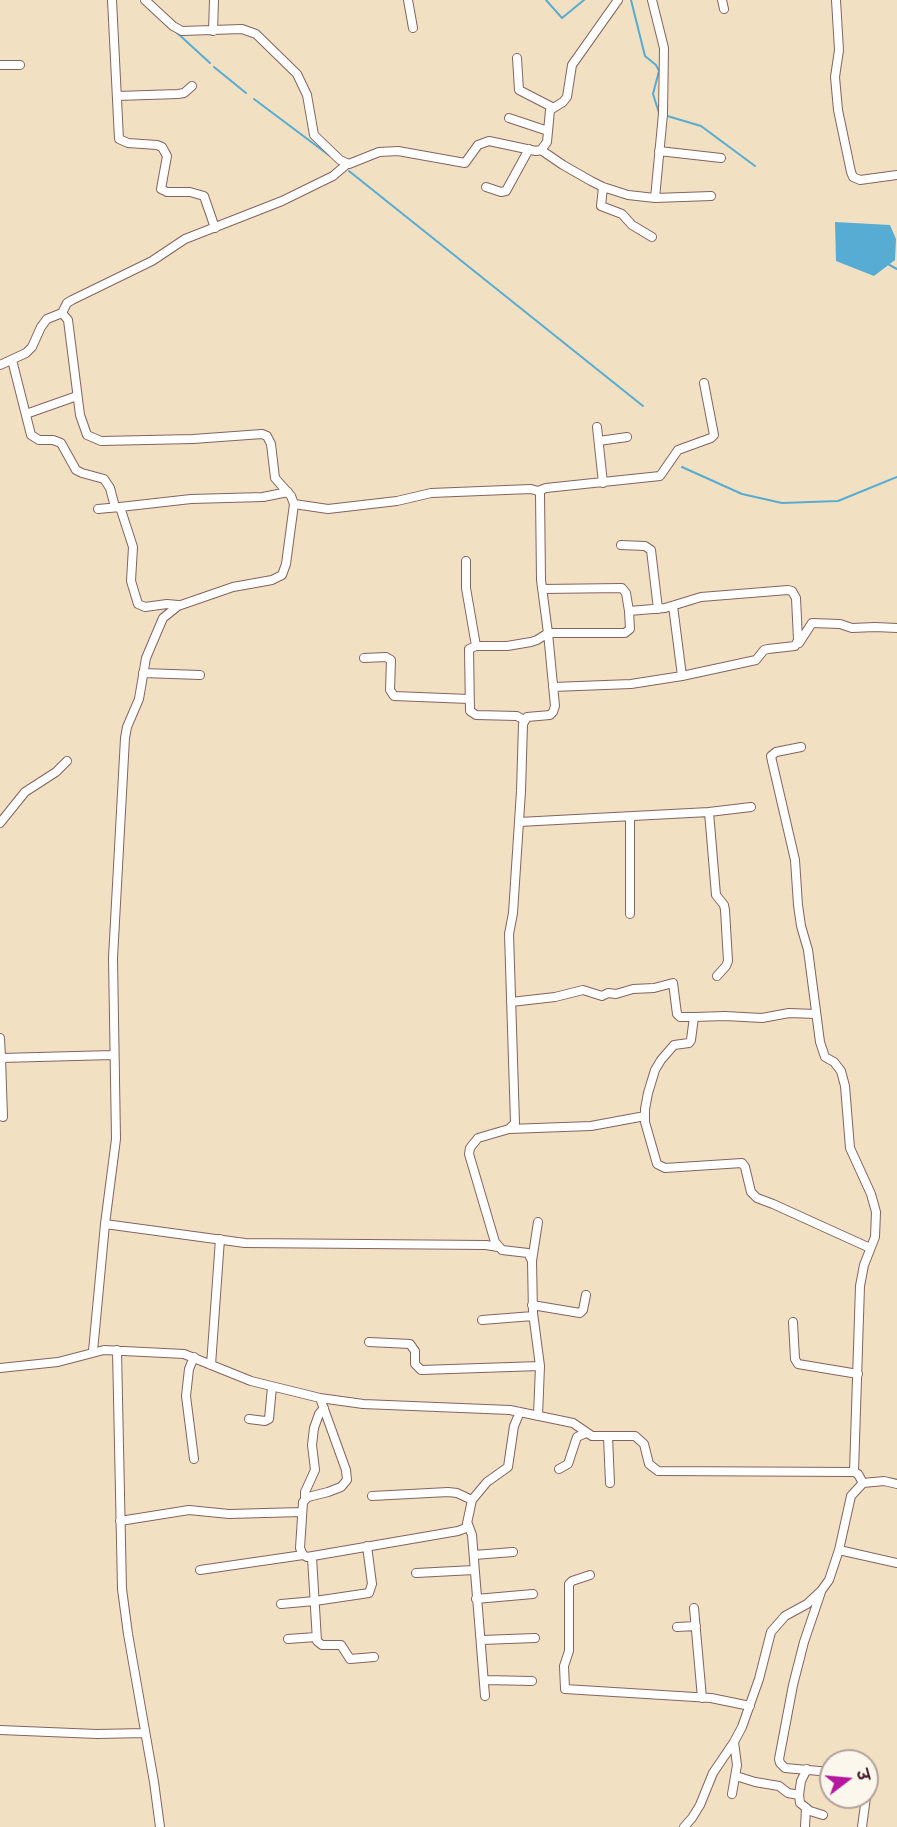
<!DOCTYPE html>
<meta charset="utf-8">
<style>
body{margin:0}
#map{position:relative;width:897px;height:1827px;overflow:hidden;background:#f2e0c2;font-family:"Playpen Sans","Playpen Sans Deva",sans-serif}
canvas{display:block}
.north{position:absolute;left:819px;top:1749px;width:60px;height:60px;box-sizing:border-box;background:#fbf7ec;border:2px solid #b4a19f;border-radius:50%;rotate:74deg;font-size:16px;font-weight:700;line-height:24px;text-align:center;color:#4a1f2b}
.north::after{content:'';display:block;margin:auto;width:21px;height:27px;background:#b5179e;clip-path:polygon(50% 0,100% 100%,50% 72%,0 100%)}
</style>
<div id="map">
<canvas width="897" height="1827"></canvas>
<div class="north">उ</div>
</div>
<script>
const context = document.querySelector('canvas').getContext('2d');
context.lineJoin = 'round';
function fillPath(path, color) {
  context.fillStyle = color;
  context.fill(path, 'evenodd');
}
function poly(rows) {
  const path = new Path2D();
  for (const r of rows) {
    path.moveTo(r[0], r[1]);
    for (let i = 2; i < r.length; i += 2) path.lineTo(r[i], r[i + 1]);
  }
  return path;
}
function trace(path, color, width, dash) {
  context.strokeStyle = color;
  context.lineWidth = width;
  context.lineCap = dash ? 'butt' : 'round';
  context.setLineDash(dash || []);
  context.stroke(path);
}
fillPath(poly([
 [835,222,890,225,896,239,895,260,874,276,836,261]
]), '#56acd2');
trace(poly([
 [546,0,562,18,584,0],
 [631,0,645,56,656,65,659,71,653,94,659,113],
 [174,30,210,63],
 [214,67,246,93],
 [254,99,330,156],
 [664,115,701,126,755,166],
 [349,171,643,406],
 [886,263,897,269],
 [682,467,742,494,782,503,838,501,897,477]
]), '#56acd2', 2);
const minor = poly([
 [112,0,119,139,128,143,157,145,162,147,167,156,161,189,167,192,190,192,204,196,215,228],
 [145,0,173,26,182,31,242,29,256,34,297,74,307,95,314,135,340,160,349,164,379,152,398,151,465,163,478,145,489,141,536,151,541,150,547,142,550,110,563,102,567,97,572,65,618,0],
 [408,0,413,28],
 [652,0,664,48,663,114,655,198],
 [722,0,724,9],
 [836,0,839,50,835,77,838,110,851,172,853,177,860,180,897,175],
 [213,31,214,0],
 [517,58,519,90,552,107],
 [0,65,20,65],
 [117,96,178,94,184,93,192,86],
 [509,118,548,131],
 [541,150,563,165,591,181,603,187,628,195,655,198,711,196],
 [659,151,721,158],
 [486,187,501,192,506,191,529,149],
 [603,187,601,206,622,214,632,225,652,237],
 [62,313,67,303,72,300,152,261,185,239,282,201,333,176,347,164],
 [12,360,31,435,39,440,53,440,61,443,76,470,82,473,104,479,110,488,115,507],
 [0,365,26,353,32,347,41,327,47,319,62,313,68,320,80,415,87,435,101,441,193,439,262,434,267,436,271,444,275,478,291,496,294,504,286,564,282,575,272,580,233,587,178,606,163,618,146,658,139,699,127,727,125,738,113,958,116,1139,105,1224,93,1351],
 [26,414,77,396],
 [597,427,603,483],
 [599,441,627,437],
 [538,491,546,488,660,476,678,450,711,438,714,435,704,383],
 [294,504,328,509,397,501,431,493,531,489,538,491,540,494,541,580,548,633,555,706,553,712,550,715,527,717,523,724,521,791,513,913,509,934,515,1123,509,1129,478,1138,470,1148,469,1154,495,1242,502,1250,528,1253,532,1261,533,1313,540,1366,538,1416],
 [120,507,191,499,263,497,288,492],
 [98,509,120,507,133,547,131,581,138,604,145,607,167,604,178,605],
 [621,545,645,546,651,550,658,609],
 [466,561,466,588,476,646],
 [542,589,622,588,626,593,629,611,665,608,701,597,788,590,792,591,796,598,798,640,795,646,768,649,764,650,756,660,682,676,631,684,553,687],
 [673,606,682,676],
 [799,643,812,623,840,624,852,628,875,627,897,628],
 [364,658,386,657,391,660,390,690,394,696,469,699],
 [143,673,200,675],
 [524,720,517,716,476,715,470,711,469,649,476,646,507,646,531,642,537,640,548,633,625,633,630,629,629,611],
 [801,747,776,752,771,756,772,761,795,860,798,905,801,926,808,950,820,1042,825,1057,834,1062,841,1071,845,1086,850,1148,871,1194,876,1212,875,1237,864,1265,860,1286,854,1472],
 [709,812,751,807],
 [630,817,630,914],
 [519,822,709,812,716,895,724,905,725,910,728,961,726,966,717,976],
 [0,823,25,792,56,772,67,761],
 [511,1002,555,997,583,990,602,996,608,993,616,994,633,989,654,988,673,983,677,1014,680,1017,694,1017,691,1040,689,1043,674,1045,661,1060,655,1070,648,1093,645,1109,645,1122,657,1164,665,1168,742,1163,745,1167,751,1192,757,1198,773,1204,870,1248],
 [694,1017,725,1016,762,1018,789,1013,816,1014],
 [0,1038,1,1058],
 [3,1117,1,1058,113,1055],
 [509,1129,591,1126,645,1116],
 [105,1224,245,1243,486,1245,498,1247],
 [532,1261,538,1222],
 [532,1305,580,1313,583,1310,586,1295],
 [482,1320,533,1316],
 [793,1322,795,1359,798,1364,858,1374],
 [369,1342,410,1344,415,1351,415,1364,421,1370,540,1366],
 [117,1350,122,1589,128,1634,154,1782,160,1827],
 [211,1365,220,1239],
 [0,1368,58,1362,104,1350,184,1354,251,1381,320,1398,363,1404,510,1410,573,1423,592,1436,635,1436,644,1444,649,1464,658,1471,854,1472,858,1474,863,1483],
 [320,1398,346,1470,347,1480,341,1487,328,1492,308,1497,303,1502,300,1548,303,1555,307,1557,458,1531,466,1528,472,1500,487,1482,508,1467,514,1426,520,1412],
 [249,1419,265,1421,269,1419,272,1387],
 [608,1437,610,1483],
 [194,1459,186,1396,189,1369,194,1357],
 [559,1469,568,1464,577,1437,586,1433],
 [372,1496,448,1492,457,1493,472,1500],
 [305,1500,305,1492,315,1470,312,1445,314,1428,319,1414,324,1408],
 [120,1521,189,1510,229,1514,302,1512],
 [468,1524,472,1535,485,1696],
 [839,1550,897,1563],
 [474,1555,513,1552],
 [312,1557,317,1641,322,1645,341,1645,350,1659,374,1657],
 [200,1570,303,1555],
 [416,1573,474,1570],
 [590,1575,572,1581,569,1584,569,1651,564,1666,565,1689,711,1698,750,1706],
 [821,1592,804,1642,793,1685,779,1759,780,1763,785,1768,831,1772],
 [476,1599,533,1594],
 [281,1604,315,1601,369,1593,372,1584,367,1546],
 [694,1608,702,1698],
 [677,1627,696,1626],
 [288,1639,316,1637],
 [482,1640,535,1638],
 [485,1680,532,1681],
 [0,1730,97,1734,145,1733],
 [807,1769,801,1781,799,1795,800,1803,810,1811,823,1815],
 [736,1776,755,1782,779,1786,788,1793,799,1795],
 [867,1778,867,1789],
 [732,1794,737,1765,734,1742],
 [684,1827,692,1818,700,1805,713,1773,734,1742,742,1727,759,1679,771,1632,785,1616,807,1604,821,1591,829,1580,839,1550,851,1496,863,1483,884,1481,897,1484],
 [805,1827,806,1808],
 [862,1827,866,1797]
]);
trace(minor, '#856360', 10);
trace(minor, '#fff', 8);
</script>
